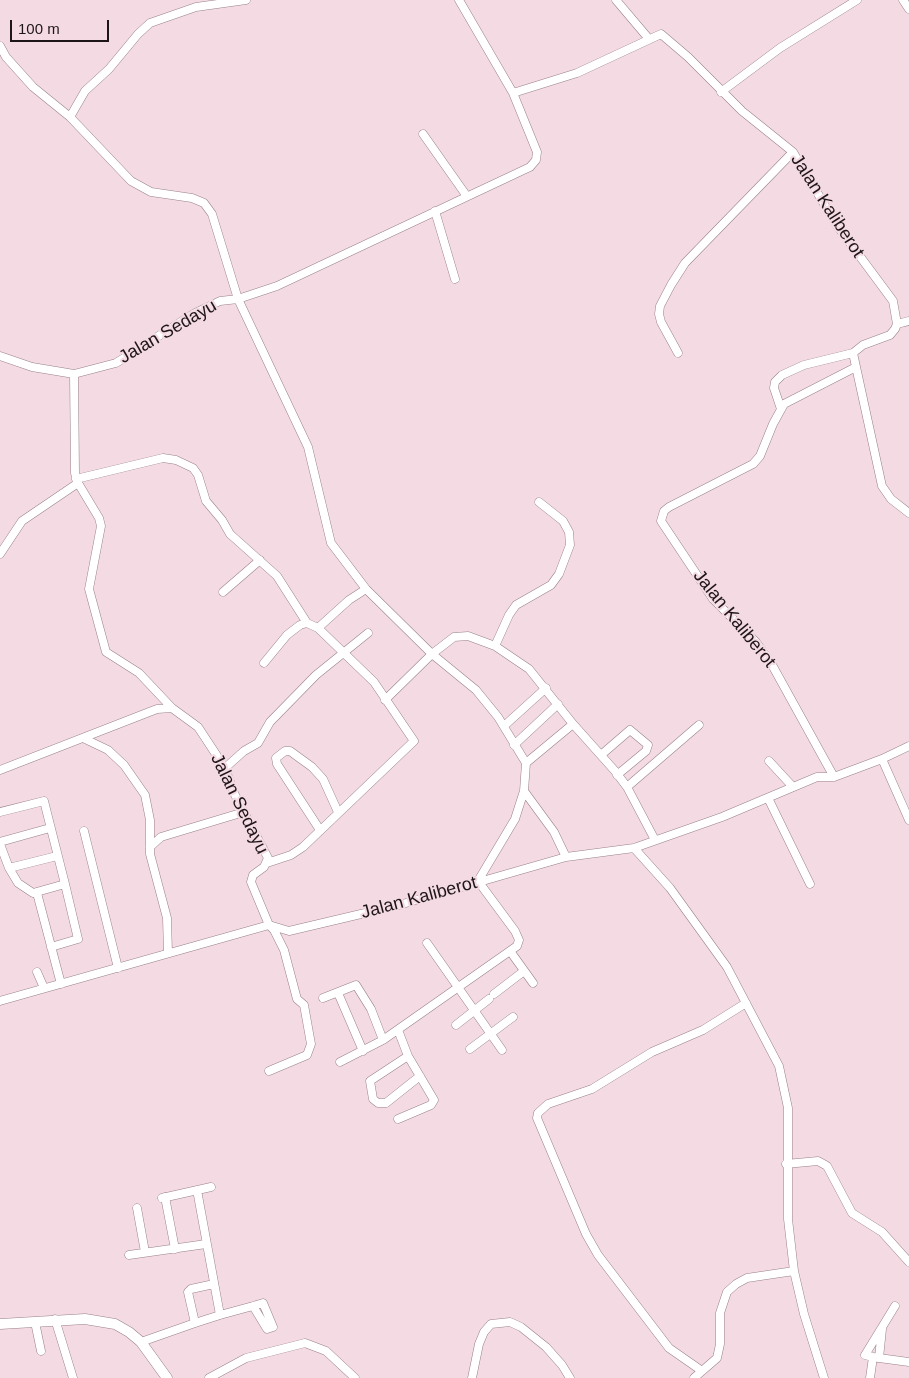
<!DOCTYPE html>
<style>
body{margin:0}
#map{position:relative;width:909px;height:1378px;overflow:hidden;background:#f4dae3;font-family:Helvetica,sans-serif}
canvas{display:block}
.scale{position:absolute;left:10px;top:20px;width:99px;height:22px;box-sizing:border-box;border:2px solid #1e1518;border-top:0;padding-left:6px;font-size:15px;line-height:18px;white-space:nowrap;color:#1e1518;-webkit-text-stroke:4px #f4dae3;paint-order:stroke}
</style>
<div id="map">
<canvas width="909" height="1378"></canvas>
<div class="scale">100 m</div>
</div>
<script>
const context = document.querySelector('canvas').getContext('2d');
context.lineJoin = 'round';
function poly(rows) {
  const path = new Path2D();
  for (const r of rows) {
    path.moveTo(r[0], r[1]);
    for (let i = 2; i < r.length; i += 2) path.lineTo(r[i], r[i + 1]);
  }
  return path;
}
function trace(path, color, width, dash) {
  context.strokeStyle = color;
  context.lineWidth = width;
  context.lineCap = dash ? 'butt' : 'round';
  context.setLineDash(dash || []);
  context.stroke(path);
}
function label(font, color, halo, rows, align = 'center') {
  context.font = font + ' Helvetica,sans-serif';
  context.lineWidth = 4;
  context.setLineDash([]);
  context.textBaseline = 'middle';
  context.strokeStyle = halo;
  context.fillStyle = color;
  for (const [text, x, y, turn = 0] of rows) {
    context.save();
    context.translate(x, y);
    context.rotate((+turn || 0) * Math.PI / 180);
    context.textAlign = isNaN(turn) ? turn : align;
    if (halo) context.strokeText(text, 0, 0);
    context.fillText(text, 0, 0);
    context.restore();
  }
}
const minor = poly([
 [616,0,649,39],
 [903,0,909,9],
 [0,46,6,57,33,87,70,117,85,91,109,69,138,34,150,23,196,7,246,0],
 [721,92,780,48,857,0],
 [513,93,577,73,661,34,688,57,742,111,793,152,836,224,893,301,897,324,895,329,890,335,863,345,853,353,882,486,891,499,909,513],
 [70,117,131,181,151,192,192,198,204,203,212,214,238,299,308,447,331,543,366,589,432,654,476,690,498,717,526,763,524,791,515,819,478,881,515,931,519,940,517,946,383,1040,340,1062],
 [423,134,466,195],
 [435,211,455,279],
 [897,324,909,321],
 [678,353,661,322,659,314,660,306,671,285,685,263,793,152],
 [0,356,32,367,74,374,116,363,195,313,220,301,238,299,277,286,530,167,536,160,537,152,513,93,459,0],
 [74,374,75,473,78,483,99,518,101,526,89,589,106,652,139,673,172,708,198,727,225,768,234,793,268,858,264,867,253,875,251,882,269,925,274,930,284,950,297,999,304,1005,311,1044,307,1055,269,1071],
 [781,409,774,388,775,382,782,375,804,365,853,353],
 [76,479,163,458,176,460,193,468,198,475,206,501,222,520,230,534,277,576,307,623,318,628],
 [539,502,563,521,569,532,570,545,559,574,551,585,516,605,509,615,495,646,529,669,573,724,615,771,627,787,655,840],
 [0,554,22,521,78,483],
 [223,592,260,560],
 [264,663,287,635,300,625,307,623],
 [385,700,432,654,454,637,468,636,495,646],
 [504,726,546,688],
 [85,739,108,750,124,765,145,795,150,820,150,854,167,918,168,953],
 [514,745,558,704],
 [601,755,630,730,648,745,646,751,617,775],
 [882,759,909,820],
 [769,761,793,787],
 [526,763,573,724],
 [225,768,244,751,258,743,270,722,316,675,368,633],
 [0,770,157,709,172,708],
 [834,777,771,663,756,642,713,599,661,521,664,511,669,507,753,464,760,456,773,424,784,404,856,367],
 [627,787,699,725],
 [524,791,554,832,566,857],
 [768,798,810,884],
 [0,812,44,801,65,884],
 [320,830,277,764,276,758,285,751,290,751,312,767,323,779,338,812],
 [84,831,118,968],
 [0,842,50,828],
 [0,844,9,868],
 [150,847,161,837,244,812],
 [634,848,670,888,727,967,779,1066,788,1108,788,1219,794,1271,804,1314,824,1378],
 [267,863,291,855,303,847,414,741,374,682,318,628,349,600,366,589],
 [37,893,61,984],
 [427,943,502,1050],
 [51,947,78,939,65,884,33,893,18,883,9,868,57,856],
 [510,951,533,983],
 [37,972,44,988],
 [338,993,363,1051],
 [494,994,524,971],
 [323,998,356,985,371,1009,383,1040],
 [0,1001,269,925,289,931,399,905,566,857,634,848,722,817,817,777,834,777,882,759,909,746],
 [456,1025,489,999],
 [398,1030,408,1056,434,1100,431,1105,398,1119],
 [470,1049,513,1017],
 [408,1056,370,1081,373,1099,378,1103,386,1103,420,1076],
 [786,1164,818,1161,827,1166,852,1213,882,1232,909,1262],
 [197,1190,220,1315],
 [165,1197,175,1249],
 [162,1198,211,1187],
 [137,1208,145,1252],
 [129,1255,206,1244],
 [55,1319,73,1378],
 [35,1322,41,1351],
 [195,1323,188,1292,191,1289,214,1284],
 [141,1342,195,1323,220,1315,253,1306,263,1303,273,1327,267,1329,253,1306],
 [873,1357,879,1358,882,1329],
 [879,1358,909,1362],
 [702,1371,669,1348,598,1255,586,1234,537,1118,538,1113,548,1104,592,1089,652,1052,703,1030,746,1003],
 [209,1378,246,1358,305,1343,326,1351,355,1378],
 [472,1378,479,1344,484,1332,491,1324,510,1322,521,1327,546,1347,562,1365,570,1378],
 [694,1378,717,1358,720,1344,720,1313,727,1292,736,1284,747,1278,794,1271],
 [870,1378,873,1357,865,1355,895,1306]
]);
const major = poly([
 [0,1324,85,1319,115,1324,129,1332,141,1342,167,1378]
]);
trace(minor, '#998189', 9);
trace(major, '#998189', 11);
trace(minor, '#fff', 8);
trace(major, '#fff', 10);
label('18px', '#1e1518', '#f4dae3', [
 ["Jalan Kaliberot",827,206,57],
 ["Jalan Sedayu",168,332,-30],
 ["Jalan Kaliberot",734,619,51],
 ["Jalan Sedayu",239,804,64],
 ["Jalan Kaliberot",419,898,-15]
]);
</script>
